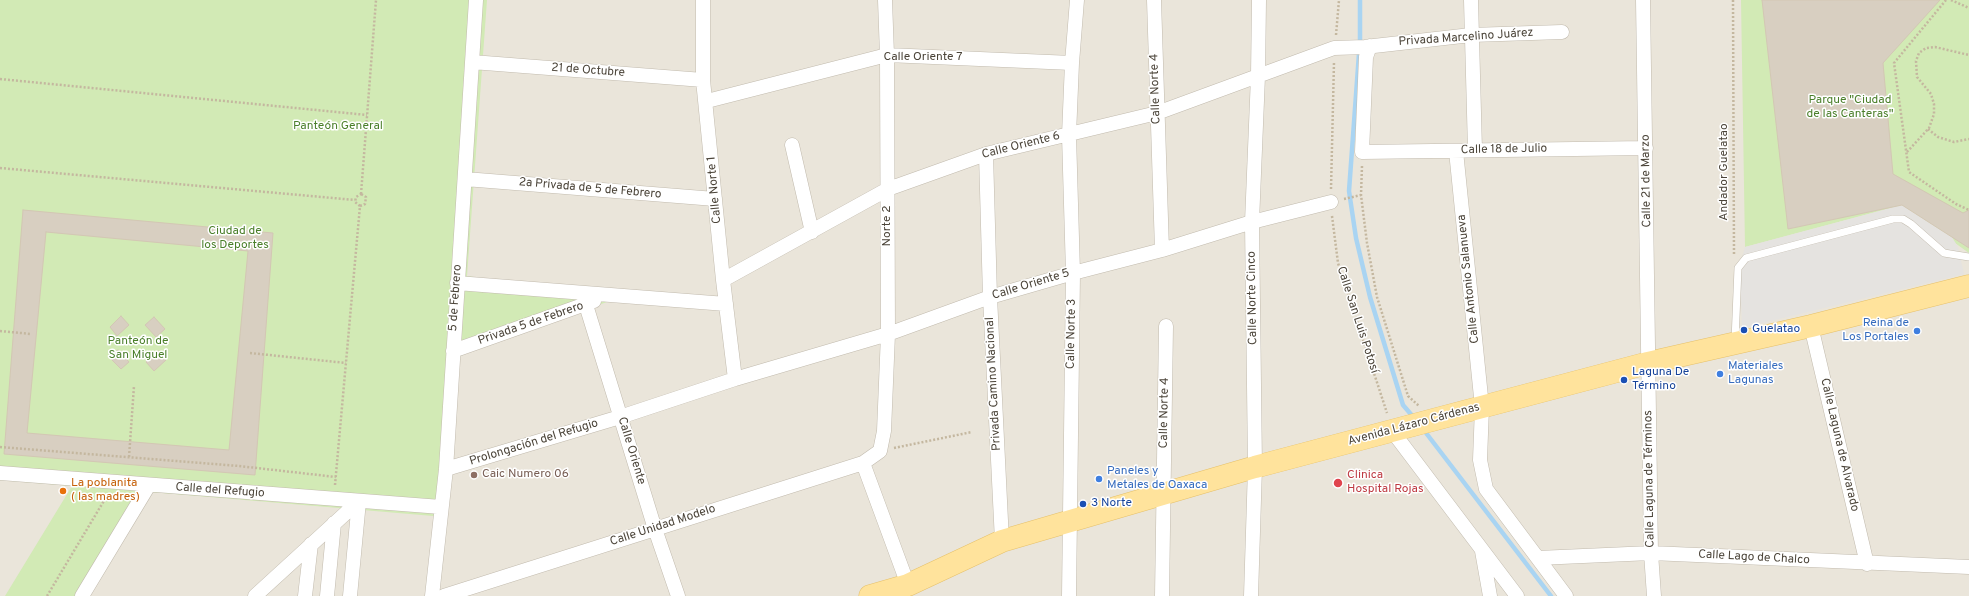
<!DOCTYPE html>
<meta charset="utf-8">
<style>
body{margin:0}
canvas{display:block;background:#f6f3ec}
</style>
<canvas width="1969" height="596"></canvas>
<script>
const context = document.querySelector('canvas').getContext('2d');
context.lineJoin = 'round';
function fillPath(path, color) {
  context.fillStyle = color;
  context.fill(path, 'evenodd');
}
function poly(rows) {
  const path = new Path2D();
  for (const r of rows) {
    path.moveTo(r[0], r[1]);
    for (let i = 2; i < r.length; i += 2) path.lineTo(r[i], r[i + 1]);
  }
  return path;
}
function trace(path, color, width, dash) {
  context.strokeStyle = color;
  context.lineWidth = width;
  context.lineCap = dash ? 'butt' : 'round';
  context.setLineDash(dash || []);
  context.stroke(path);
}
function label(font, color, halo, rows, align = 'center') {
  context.font = font + ' Overpass,sans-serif';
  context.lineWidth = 3;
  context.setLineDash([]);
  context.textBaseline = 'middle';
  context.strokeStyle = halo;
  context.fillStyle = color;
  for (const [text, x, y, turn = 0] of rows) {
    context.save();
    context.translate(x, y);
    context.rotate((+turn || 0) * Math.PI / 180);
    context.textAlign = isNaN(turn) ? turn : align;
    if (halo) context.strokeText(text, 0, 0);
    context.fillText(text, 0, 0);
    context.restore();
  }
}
fillPath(poly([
 [0,0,1969,0,1969,596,0,596]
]), '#eae5da');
fillPath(poly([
 [0,0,487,0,467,276,615,299,457,357,445,517,150,492,85,596,5,596,72,486,0,480],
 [1741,0,1969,0,1969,253,1902,205,1745,247]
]), '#d2eab5');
fillPath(poly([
 [1902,205,1952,237,1958,247,1964,274,1742,328,1740,265,1745,247]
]), '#e5e3e0');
trace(poly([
 [1360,0,1360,40,1349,191,1356,238,1370,297,1403,405,1415,419],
 [1423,429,1551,596]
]), '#a9d4f2', 4.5);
const building = poly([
 [1762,0,1940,0,1883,63,1893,174,1963,213,1969,210,1969,248,1902,205,1788,229,1762,0],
 [23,210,273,233,255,475,4,454,23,210],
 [46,232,248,251,229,450,27,433,46,232],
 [121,316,129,325,117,336,110,327,121,316],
 [154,317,165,329,156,337,145,325,154,317],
 [118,350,129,362,121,369,110,358,118,350],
 [158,351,166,360,154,371,146,362,158,351]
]);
fillPath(building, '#d8cfc1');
trace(building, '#d3c7b4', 1);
const service = poly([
 [1735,341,1738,268,1746,258,1893,219,1903,219,1911,224,1944,253,1969,257]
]);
const minor = poly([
 [703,0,703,80,723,280,735,379],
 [1154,0,1162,250],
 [1471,0,1475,150],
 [1643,0,1651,553,1654,596],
 [1370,46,1366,57,1362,152,1646,148],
 [472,62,703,80],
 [707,101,887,55,1072,63],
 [792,145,812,232],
 [1456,151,1482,407,1480,460,1486,489,1566,596],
 [986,154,990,297,1002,541],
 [465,179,715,199],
 [723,280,888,189,986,154,1157,113,1334,48,1365,47,1471,35,1562,32],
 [457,283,726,304],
 [586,305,655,529,678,596],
 [1811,326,1867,564],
 [453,351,594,301],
 [1393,432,1517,596],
 [863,463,908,585],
 [446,469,620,417,735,379,888,334,990,297,1073,273,1162,250,1252,222,1331,202],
 [0,473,441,507],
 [1482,551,1490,596],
 [1538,558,1651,553,1969,567],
 [82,596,149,485],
 [255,596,359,501],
 [305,596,311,544],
 [327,596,334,523],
 [350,596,359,501],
 [432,596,446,469,476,0],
 [444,596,863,463,880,451,884,431,888,334,887,55,885,0],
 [1069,596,1073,273,1069,135,1072,63,1077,0],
 [1162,596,1166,326],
 [1251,596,1255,467,1252,222,1258,76,1259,0]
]);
const primary = poly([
 [870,596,908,585,1002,541,1255,467,1648,363,1811,326,1969,286]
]);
trace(service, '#c2bbae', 8);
trace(minor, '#c2bbae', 15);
trace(primary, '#e6c16a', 23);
trace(poly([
 [1733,0,1734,256],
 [1946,0,1894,63,1909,172,1956,204,1969,210],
 [1951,0,1969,8],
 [1336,35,1339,0],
 [0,79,367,115],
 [1928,129,1938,137,1954,142,1969,139],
 [1907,152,1929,128,1934,114,1934,104,1931,94,1917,77,1916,61,1919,53,1926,48,1935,47,1969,55],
 [1362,166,1361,195,1367,243,1377,297,1408,396,1419,406],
 [0,168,355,200],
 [1331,189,1334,62],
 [361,194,376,0],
 [1344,199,1361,195],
 [360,206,365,204,366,197,361,194],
 [360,206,355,202,356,197,361,194],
 [1332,216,1338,263,1387,413],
 [0,331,31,334],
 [250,353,346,363],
 [0,447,239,466,336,477],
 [894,448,972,432],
 [129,457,134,386],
 [335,485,360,206],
 [47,596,108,494]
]), '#c4b79f', 2.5, [2, 2]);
trace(service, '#fff', 7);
trace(minor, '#fff', 14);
trace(primary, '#ffe39c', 22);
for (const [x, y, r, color] of [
 [1744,330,4,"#1a4fb4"],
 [1917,331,4,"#3f7fe0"],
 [1720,374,4,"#3f7fe0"],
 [1624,380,4,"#1a4fb4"],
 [474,475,4,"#8d6e63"],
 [1099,479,4,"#3f7fe0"],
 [1338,483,5,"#e0444e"],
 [63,491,4,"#e8710a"],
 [1083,504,4,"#1a4fb4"]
]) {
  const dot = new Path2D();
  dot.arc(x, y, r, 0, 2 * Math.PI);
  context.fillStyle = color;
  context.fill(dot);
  trace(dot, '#fff', 1.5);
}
label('12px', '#4b4439', '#fff', [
 ["Privada Marcelino Juárez",1466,38,-4],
 ["Calle Oriente 7",923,58],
 ["21 de Octubre",588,71,4],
 ["Calle Norte 4",1156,89,-92],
 ["Calle Oriente 6",1021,146,-14],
 ["Calle 18 de Julio",1504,150,-1],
 ["Andador Guelatao",1725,172,-90],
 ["Calle 21 de Marzo",1647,181,-91],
 ["2a Privada de 5 de Febrero",590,189,5],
 ["Calle Norte 1",715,190,-95],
 ["Norte 2",888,226,-90],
 ["Calle Antonio Salanueva",1469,279,-96],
 ["Calle Oriente 5",1031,285,-17],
 ["5 de Febrero",456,298,-86],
 ["Calle Norte Cinco",1253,298,-91],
 ["Calle San Luis Potosí",1357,320,72],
 ["Privada 5 de Febrero",531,324,-19],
 ["Calle Norte 3",1072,334,-89],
 ["Privada Camino Nacional",994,384,-93],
 ["Calle Norte 4",1165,413,-89],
 ["Avenida Lázaro Cárdenas",1414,425,-15],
 ["Prolongación del Refugio",534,443,-17],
 ["Calle Laguna de Alvarado",1839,445,77],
 ["Calle Oriente",631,451,73],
 ["Calle Laguna de Términos",1650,479,-91],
 ["Calle del Refugio",220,491,4],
 ["Calle Unidad Modelo",663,526,-18],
 ["Calle Lago de Chalco",1754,558,3]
]);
label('12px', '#4a7f2a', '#fff', [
 ["Parque \"Ciudad",1850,101],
 ["de las Canteras\"",1850,115],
 ["Panteón General",338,127],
 ["Ciudad de",235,232],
 ["los Deportes",235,246],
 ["Panteón de",138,342],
 ["San Miguel",138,356]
]);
label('12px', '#366cbe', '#fff', [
 ["Reina de",1909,324,"right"],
 ["Los Portales",1909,338,"right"],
 ["Materiales",1728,367],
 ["Lagunas",1728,381],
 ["Paneles y",1107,472],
 ["Metales de Oaxaca",1107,486]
], 'left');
label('12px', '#164399', '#fff', [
 ["Guelatao",1752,330],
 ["Laguna De",1632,373],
 ["Término",1632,387],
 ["3 Norte",1091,504]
], 'left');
label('12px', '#785e54', '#fff', [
 ["Caic Numero 06",482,475]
], 'left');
label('12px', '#be3a42', '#fff', [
 ["Clinica",1347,476],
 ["Hospital Rojas",1347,490]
], 'left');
label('12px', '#c56008', '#fff', [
 ["La poblanita",71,484],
 ["( las madres)",71,498]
], 'left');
</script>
